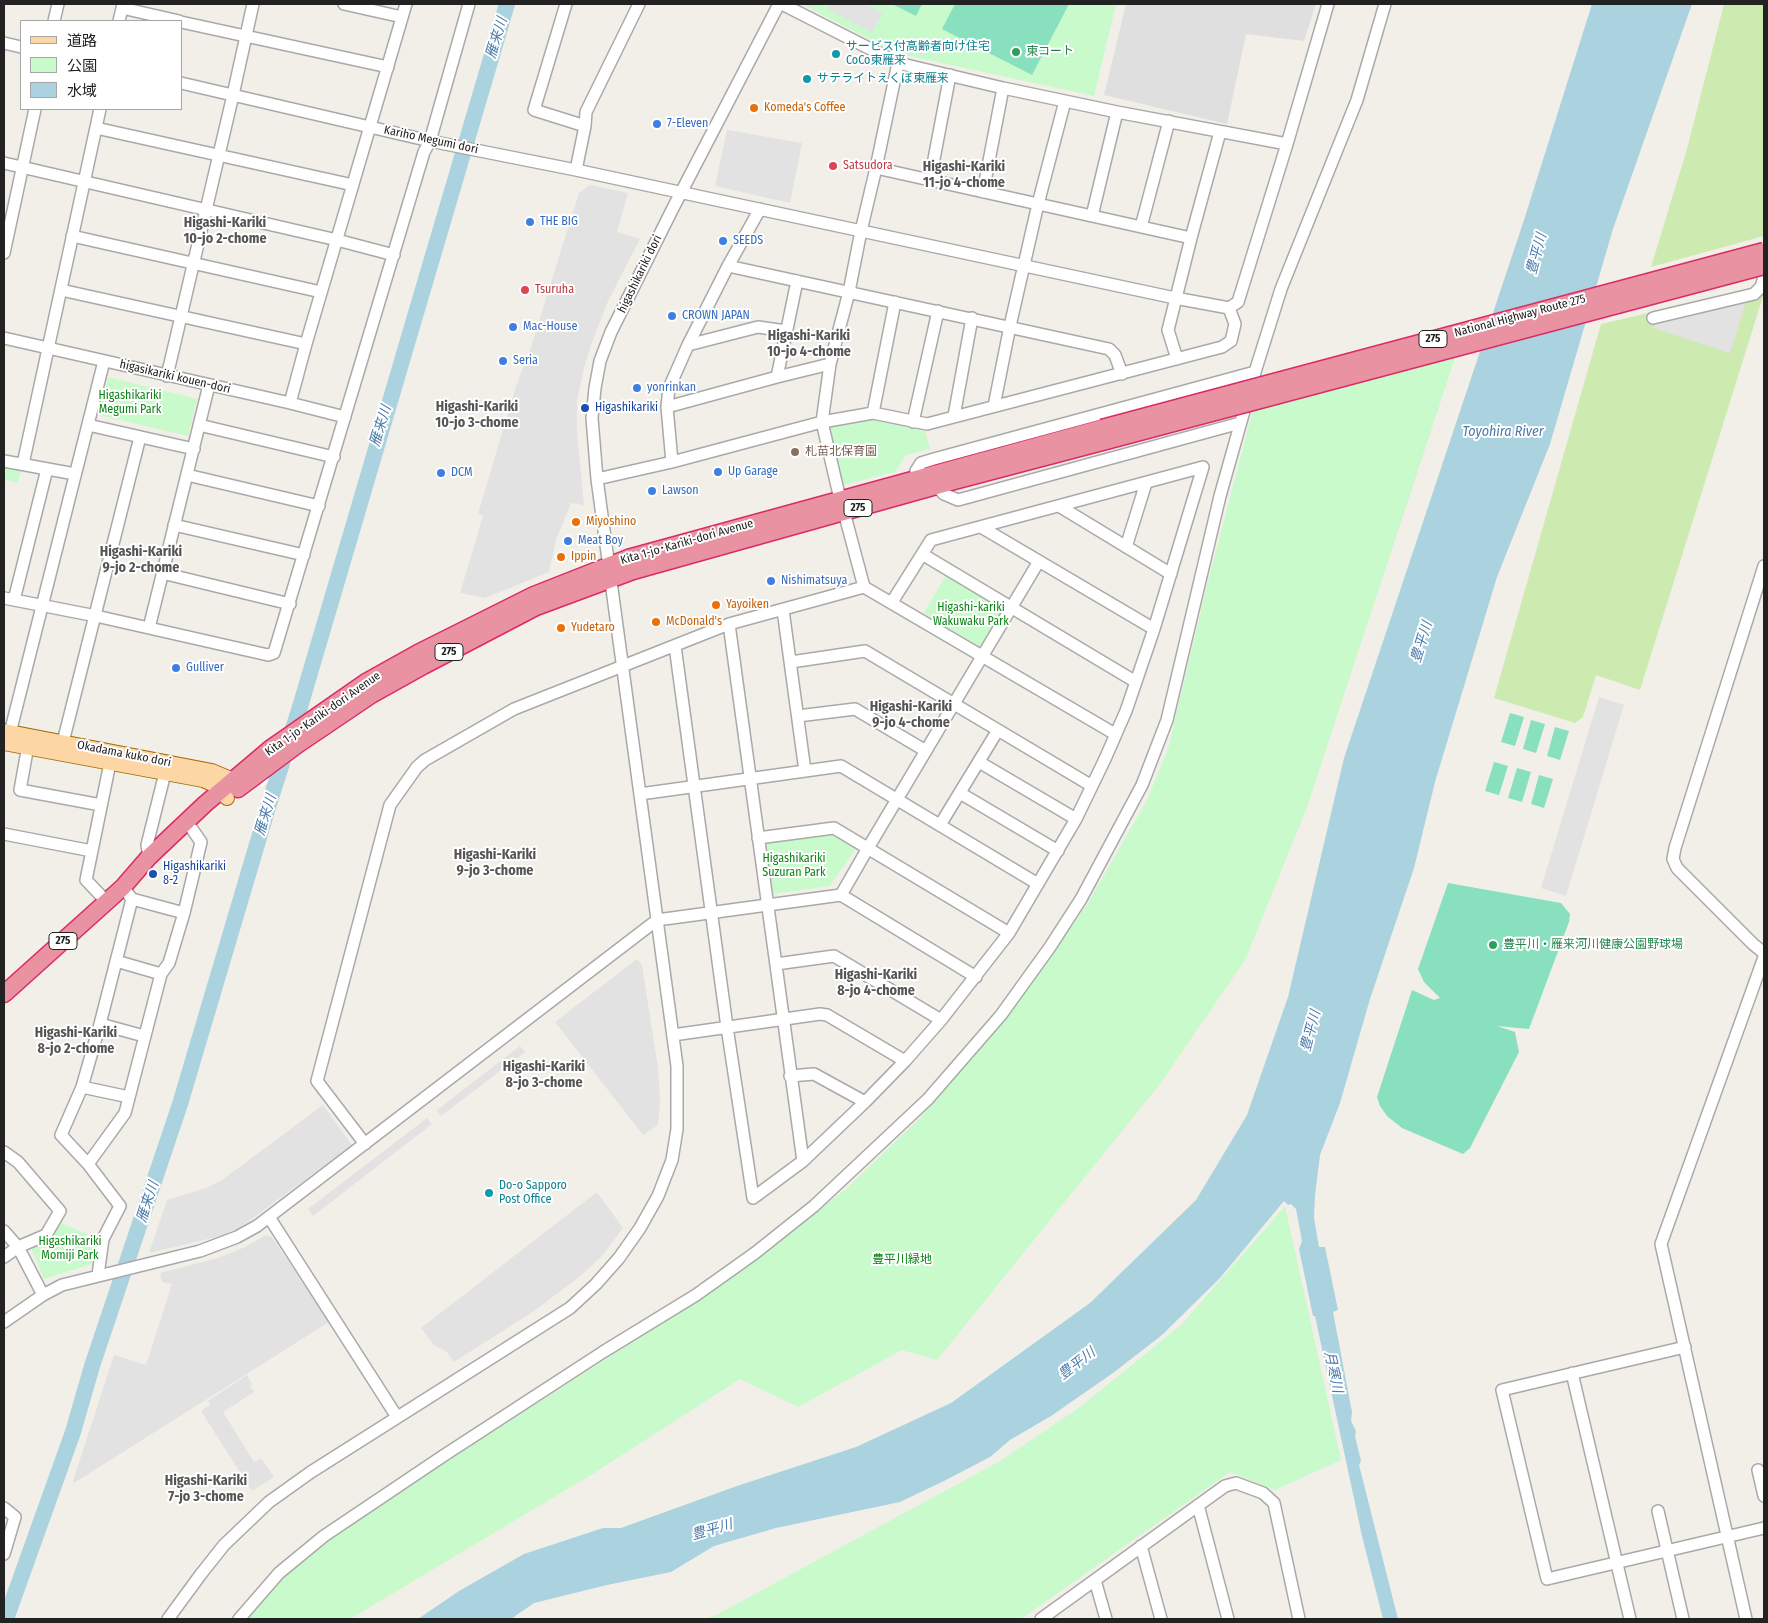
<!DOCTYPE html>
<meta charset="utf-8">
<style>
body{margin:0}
#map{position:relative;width:1768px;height:1623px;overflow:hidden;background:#f2efe9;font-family:"Fira Sans Condensed","Noto Sans JP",sans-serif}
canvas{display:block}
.frame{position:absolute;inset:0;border:5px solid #222;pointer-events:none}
.legend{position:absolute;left:20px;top:20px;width:162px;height:90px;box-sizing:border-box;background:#fff;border:1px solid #a7a7a7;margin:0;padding:6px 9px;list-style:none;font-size:15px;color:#222}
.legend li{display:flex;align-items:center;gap:10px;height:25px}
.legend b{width:25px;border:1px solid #a7a7a7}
</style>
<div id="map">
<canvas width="1768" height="1623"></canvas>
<div class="frame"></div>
<ul class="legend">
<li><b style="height:6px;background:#fcd6a4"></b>道路</li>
<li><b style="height:14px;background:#c8facc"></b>公園</li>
<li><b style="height:14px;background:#aad3df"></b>水域</li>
</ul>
</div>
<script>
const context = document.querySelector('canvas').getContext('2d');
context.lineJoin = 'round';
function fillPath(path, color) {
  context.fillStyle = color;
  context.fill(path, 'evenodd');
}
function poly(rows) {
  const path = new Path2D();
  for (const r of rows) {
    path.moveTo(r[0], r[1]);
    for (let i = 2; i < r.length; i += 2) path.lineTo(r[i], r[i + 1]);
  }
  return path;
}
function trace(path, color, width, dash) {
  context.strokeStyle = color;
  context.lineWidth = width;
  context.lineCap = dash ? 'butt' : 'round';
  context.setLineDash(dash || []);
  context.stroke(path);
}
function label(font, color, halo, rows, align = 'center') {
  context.font = font + ' "Fira Sans Condensed","Noto Sans JP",sans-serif';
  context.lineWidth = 4;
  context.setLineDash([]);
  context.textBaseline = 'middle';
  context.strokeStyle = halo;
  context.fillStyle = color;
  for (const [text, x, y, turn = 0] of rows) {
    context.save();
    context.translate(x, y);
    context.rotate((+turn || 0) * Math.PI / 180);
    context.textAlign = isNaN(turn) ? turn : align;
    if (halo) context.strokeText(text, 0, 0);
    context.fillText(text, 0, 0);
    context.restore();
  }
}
fillPath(poly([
 [1126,4,1316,4,1304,41,1246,34,1227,124,1104,95]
]), '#e0dfdf');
fillPath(poly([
 [1724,4,1764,4,1764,236,1651,267,1687,149],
 [1764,286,1764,293,1640,690,1596,675,1583,717,1575,723,1494,698,1601,324]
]), '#cdebb0');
fillPath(poly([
 [802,4,1116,4,1094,96,896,53],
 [1457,352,1306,810,1245,960,1160,1084,937,1360,902,1350,798,1407,740,1379,591,1475,350,1619,248,1619,282,1579,351,1523,695,1302,845,1190,919,1119,1019,1001,1088,903,1147,800,1168,749,1206,589,1253,409],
 [108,377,197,399,188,436,99,415],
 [871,418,925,431,930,449,906,455,895,472,843,485,827,428],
 [6,467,21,470,18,483,4,480],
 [946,575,1005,610,982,648,924,613],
 [833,835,856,848,830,886,773,894,765,843],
 [1285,1206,1341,1460,1275,1490,1230,1472,1021,1619,705,1619,718,1614,1000,1461,1080,1407,1181,1325],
 [61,1223,96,1238,92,1264,44,1279,31,1248,50,1240]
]), '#c8facc');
fillPath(poly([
 [892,4,922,4,916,16],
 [955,4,1069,4,1032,75,942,29],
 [1510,713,1524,717,1515,746,1501,742],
 [1531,720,1545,724,1536,753,1523,749],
 [1555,727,1569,731,1560,760,1547,756],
 [1494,762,1508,766,1499,795,1485,791],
 [1517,768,1531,772,1522,802,1508,798],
 [1539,775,1553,779,1544,808,1531,804],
 [1448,883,1561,903,1570,914,1569,922,1529,1029,1497,1026,1515,1032,1519,1052,1470,1148,1463,1154,1402,1128,1387,1116,1380,1106,1377,1097,1412,990,1434,1000,1440,998,1424,982,1418,969]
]), '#88e0be');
fillPath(poly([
 [831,4,864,4,883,13,872,32,828,10],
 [727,130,802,143,790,203,715,186],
 [590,185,628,193,617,232,640,239,608,301,592,342,584,368,577,400,577,432,584,505,571,503,556,540,549,572,485,598,460,593,483,516,478,514,516,386,531,347,579,193],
 [1746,302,1730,353,1653,328,1655,321],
 [1599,697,1624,705,1566,896,1541,888],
 [637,959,642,965,658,1068,660,1101,658,1125,643,1135,555,1022],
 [520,1046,525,1052,441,1116,437,1110],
 [323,1105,352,1145,242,1226,221,1236,149,1253,167,1200,206,1188,222,1180],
 [427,1118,432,1124,313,1216,308,1209],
 [597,1192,623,1228,602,1256,579,1277,534,1311,454,1362,447,1352,434,1345,421,1328],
 [266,1235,272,1237,329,1322,74,1483,73,1481,114,1355,146,1365,172,1284,162,1282,160,1273,218,1258,243,1248],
 [247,1375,252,1384,250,1386,254,1392,223,1412,254,1462,261,1458,274,1477,252,1491,201,1411,210,1405,208,1401]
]), '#e2e2e2');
fillPath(poly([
 [1592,4,1692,4,1613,229,1550,444,1497,577,1435,782,1414,868,1370,999,1340,1103,1320,1155,1315,1195,1314,1218,1319,1247,1325,1247,1338,1310,1333,1312,1352,1412,1351,1421,1356,1431,1355,1436,1361,1461,1359,1465,1398,1619,1383,1619,1362,1536,1315,1316,1313,1316,1299,1249,1302,1241,1296,1209,1291,1204,1288,1205,1284,1201,1220,1278,1162,1335,1113,1373,1051,1416,1010,1440,990,1457,944,1481,900,1502,776,1528,714,1546,671,1572,607,1585,534,1603,511,1619,418,1619,459,1591,524,1554,603,1528,621,1528,737,1486,856,1447,951,1403,1090,1303,1196,1200,1247,1115,1288,997,1344,758,1524,220]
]), '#aad3df');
fillPath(poly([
 [308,710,291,764,260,788,276,733]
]), '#fff');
trace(poly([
 [6,1619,73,1432,92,1366,180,1104,269,804,300,707,507,4]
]), '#aad3df', 16);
const minor = poly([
 [344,4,402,17],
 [566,4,534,110,585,126],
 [782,4,898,63,1003,88,1117,112,1287,144],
 [122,8,179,21],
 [54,21,58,4],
 [119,21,123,4],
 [181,22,388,67],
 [4,43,21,47],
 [181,83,430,141,576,170,1175,298,1229,308,1238,302,1287,144,1328,4],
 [96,128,353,185],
 [4,163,337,240,394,255],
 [876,168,1191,238],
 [576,170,585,126,586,112,639,4],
 [930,180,950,75],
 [983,192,1003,88],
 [1092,216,1117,112],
 [1141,227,1169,121],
 [72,236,321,292],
 [4,253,35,109],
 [728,266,1109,349,1115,355,1122,374],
 [61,290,306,344],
 [1653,318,1754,294,1761,287,1764,277],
 [4,338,290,403,345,417],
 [688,345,758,327,786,331],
 [1177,359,1168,330,1191,238,1220,132],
 [167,376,233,95,253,4],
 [777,377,830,364],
 [290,403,306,344,406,4],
 [994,406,1010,326,1038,204,1065,101],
 [667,407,777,377,797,281],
 [873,413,895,302],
 [954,416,972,318],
 [913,422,938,311],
 [1240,423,958,500,944,494,936,486,921,477,916,471,921,463,934,459,1255,372],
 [88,425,194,449],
 [199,425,334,457],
 [4,461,75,474],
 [672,462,667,407,669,388,688,345,728,266,760,209],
 [23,464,100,109],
 [187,475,319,506],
 [597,479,672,462,822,422,873,413,927,424,1222,347,1231,341,1235,324,1229,308],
 [840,499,822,422,830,364,849,292,861,231,876,168,898,63],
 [1059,506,1171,574],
 [844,512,864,587],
 [174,525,304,555],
 [981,527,1154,629],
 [1126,547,1146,483],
 [922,554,1136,682],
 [1764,566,1675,848,1673,859,1677,868,1753,944,1764,953],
 [162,573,290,604],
 [4,598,96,616,268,655,274,653,424,152,430,141,469,4],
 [14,600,47,469],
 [783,610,805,771],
 [729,624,803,1161],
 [149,628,209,385],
 [675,646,727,1027,753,1198,803,1161,865,1102,905,1061,941,1020,1009,933,1076,819,1105,759,1126,711,1154,629,1203,467,931,540,892,602],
 [791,662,865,651,1092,786],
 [798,716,855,709,926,751],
 [10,733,104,361],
 [29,740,20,790,101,805],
 [63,742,140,437],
 [979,762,1076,819],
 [960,793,1058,851],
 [640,794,841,766,1038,884],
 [940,825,998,730],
 [4,834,92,851],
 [758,838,834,828,1009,933],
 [149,857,147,845,165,773],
 [841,895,868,848,1039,561],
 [132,899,184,913],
 [106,901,86,880,110,763,110,756],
 [116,961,161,974],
 [776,964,834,956,941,1020],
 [100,1024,144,1036],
 [673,1035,820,1014,827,1015,905,1061],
 [790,1076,814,1074,865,1102],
 [82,1087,129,1097],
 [365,1144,317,1081,390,805,417,767,425,760,514,709,729,624,864,587,1115,734],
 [4,1152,18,1162,60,1211,46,1235,18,1247,4,1257],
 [88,1164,125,1113,161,974,169,963,184,913,201,842,192,829],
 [269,1217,397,1417],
 [4,1231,18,1247,43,1295],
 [98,1275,103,1239,120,1206,88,1164,61,1135,82,1087,100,1024,132,899,123,887],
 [4,1322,43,1295,62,1285,200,1251,237,1237,257,1226,657,920,841,895,976,977],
 [1685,1347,1502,1390,1547,1579,1764,1528],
 [1572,1373,1630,1619],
 [1758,1470,1764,1496],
 [1198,1505,1228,1619],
 [4,1508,15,1517,4,1554],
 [1658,1511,1683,1619],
 [1141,1546,1161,1619],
 [1095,1580,1106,1619],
 [168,1619,201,1574,224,1545,269,1502,311,1472,570,1308,596,1284,619,1258,640,1228,658,1196,672,1160,677,1129,677,1066,597,479,592,418,595,388,600,361,611,332,672,210,779,4],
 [239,1619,279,1573,324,1536,443,1456,603,1352,696,1295,755,1253,814,1206,928,1099,1001,1015,1050,947,1081,899,1142,785,1167,720,1220,496,1255,372,1281,289,1357,100,1385,4],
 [1041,1619,1225,1486,1236,1483,1263,1493,1274,1503,1299,1619],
 [1746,1619,1661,1244,1764,957]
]);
const major = poly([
 [4,731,212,771,233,780,239,787],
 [4,743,203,780,214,785,227,798]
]);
const highway = poly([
 [238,789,297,745,371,695,423,666,536,607,633,571,954,481,1106,441],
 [4,994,123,887,149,857,205,804,271,748,366,682,418,653,534,595,628,558,1102,428]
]);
trace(minor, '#a9a9a9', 14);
trace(major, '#a06b00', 16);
trace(highway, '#dc2a67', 19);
trace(minor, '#fff', 11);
trace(major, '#fcd6a4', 14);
trace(highway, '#e892a2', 16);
const highwayBridge = poly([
 [1102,428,1764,251],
 [1106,441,1764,266]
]);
trace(highwayBridge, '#dc2a67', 19, []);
trace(highwayBridge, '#e892a2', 16);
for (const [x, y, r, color] of [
 [1016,52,5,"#2e9e5b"],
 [836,54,5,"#0f9aa8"],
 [807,79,5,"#0f9aa8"],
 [754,108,5,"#e8710a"],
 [657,124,5,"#3f7fe0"],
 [833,166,5,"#e0444e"],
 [530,222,5,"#3f7fe0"],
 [723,241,5,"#3f7fe0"],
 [525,290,5,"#e0444e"],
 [672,316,5,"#3f7fe0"],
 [513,327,5,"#3f7fe0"],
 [503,361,5,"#3f7fe0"],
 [637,388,5,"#3f7fe0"],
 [585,408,5,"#1a4fb4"],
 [795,452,5,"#8d6e63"],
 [718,472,5,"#3f7fe0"],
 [441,473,5,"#3f7fe0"],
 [652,491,5,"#3f7fe0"],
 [576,522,5,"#e8710a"],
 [568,541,5,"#3f7fe0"],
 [561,557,5,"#e8710a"],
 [771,581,5,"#3f7fe0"],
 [716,605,5,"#e8710a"],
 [656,622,5,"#e8710a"],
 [561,628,5,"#e8710a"],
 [176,668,5,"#3f7fe0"],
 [153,874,5,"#1a4fb4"],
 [1493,945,5,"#2e9e5b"],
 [489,1193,5,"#0f9aa8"]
]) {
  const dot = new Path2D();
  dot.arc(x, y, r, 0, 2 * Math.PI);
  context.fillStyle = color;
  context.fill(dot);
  trace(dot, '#fff', 2);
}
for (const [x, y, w] of [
 [1433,339,28],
 [858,508,28],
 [449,652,28],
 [63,941,28]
]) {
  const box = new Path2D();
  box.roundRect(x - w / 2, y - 8.5, w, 17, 4);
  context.fillStyle = '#fff';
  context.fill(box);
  trace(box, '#222', 1);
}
label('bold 11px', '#222', null, [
 ["275",1433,339],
 ["275",858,508],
 ["275",449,652],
 ["275",63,941]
]);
label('12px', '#0d838f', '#fff', [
 ["サービス付高齢者向け住宅",846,47],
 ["CoCo東雁来",846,61],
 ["サテライトえくぼ東雁来",817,79],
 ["Do-o Sapporo",499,1186],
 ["Post Office",499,1200]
], 'left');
label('12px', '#27864d', '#fff', [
 ["東コート",1026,52],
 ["豊平川・雁来河川健康公園野球場",1503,945]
], 'left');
label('12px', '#c56008', '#fff', [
 ["Komeda's Coffee",764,108],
 ["Miyoshino",586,522],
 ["Ippin",571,557],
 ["Yayoiken",726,605],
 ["McDonald's",666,622],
 ["Yudetaro",571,628]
], 'left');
label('12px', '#366cbe', '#fff', [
 ["7-Eleven",667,124],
 ["THE BIG",540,222],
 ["SEEDS",733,241],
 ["CROWN JAPAN",682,316],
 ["Mac-House",523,327],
 ["Seria",513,361],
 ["yonrinkan",647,388],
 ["Up Garage",728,472],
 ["DCM",451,473],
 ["Lawson",662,491],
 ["Meat Boy",578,541],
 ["Nishimatsuya",781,581],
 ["Gulliver",186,668]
], 'left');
label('12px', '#222', '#fff', [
 ["Kariho Megumi dori",431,140,12],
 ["higashikariki dori",640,274,-64],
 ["National Highway Route 275",1520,316,-15],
 ["higasikariki kouen-dori",175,377,13],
 ["Kita 1-jo･Kariki-dori Avenue",687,542,-16],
 ["Kita 1-jo･Kariki-dori Avenue",323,714,-35],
 ["Okadama kuko dori",124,754,11]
]);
label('12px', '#be3a42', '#fff', [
 ["Satsudora",843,166],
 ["Tsuruha",535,290]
], 'left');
label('12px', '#0c8416', '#fff', [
 ["Higashikariki",130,396],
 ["Megumi Park",130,410],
 ["Higashi-kariki",971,608],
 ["Wakuwaku Park",971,622],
 ["Higashikariki",794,859],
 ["Suzuran Park",794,873],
 ["Higashikariki",70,1242],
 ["Momiji Park",70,1256],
 ["豊平川緑地",902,1260]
]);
label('12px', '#164399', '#fff', [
 ["Higashikariki",595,408],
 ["Higashikariki",163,867],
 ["8-2",163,881]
], 'left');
label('12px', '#785e54', '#fff', [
 ["札苗北保育園",805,452]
], 'left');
label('italic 14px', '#4a7aab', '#fff', [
 ["雁来川",497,38,-73],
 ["豊平川",1537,254,-75],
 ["雁来川",381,426,-73],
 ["Toyohira River",1503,432],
 ["豊平川",1422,642,-73],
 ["雁来川",266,815,-73],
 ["豊平川",1311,1031,-75],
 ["雁来川",148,1202,-72],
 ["豊平川",1077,1364,-38],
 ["月寒川",1333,1372,78],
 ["豊平川",712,1530,-16]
]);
label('bold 14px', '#555', '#fff', [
 ["Higashi-Kariki",964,167],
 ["11-jo 4-chome",964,183],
 ["Higashi-Kariki",225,223],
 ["10-jo 2-chome",225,239],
 ["Higashi-Kariki",809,336],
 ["10-jo 4-chome",809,352],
 ["Higashi-Kariki",477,407],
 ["10-jo 3-chome",477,423],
 ["Higashi-Kariki",141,552],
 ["9-jo 2-chome",141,568],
 ["Higashi-Kariki",911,707],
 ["9-jo 4-chome",911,723],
 ["Higashi-Kariki",495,855],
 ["9-jo 3-chome",495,871],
 ["Higashi-Kariki",876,975],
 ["8-jo 4-chome",876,991],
 ["Higashi-Kariki",76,1033],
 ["8-jo 2-chome",76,1049],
 ["Higashi-Kariki",544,1067],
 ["8-jo 3-chome",544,1083],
 ["Higashi-Kariki",206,1481],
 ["7-jo 3-chome",206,1497]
]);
</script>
